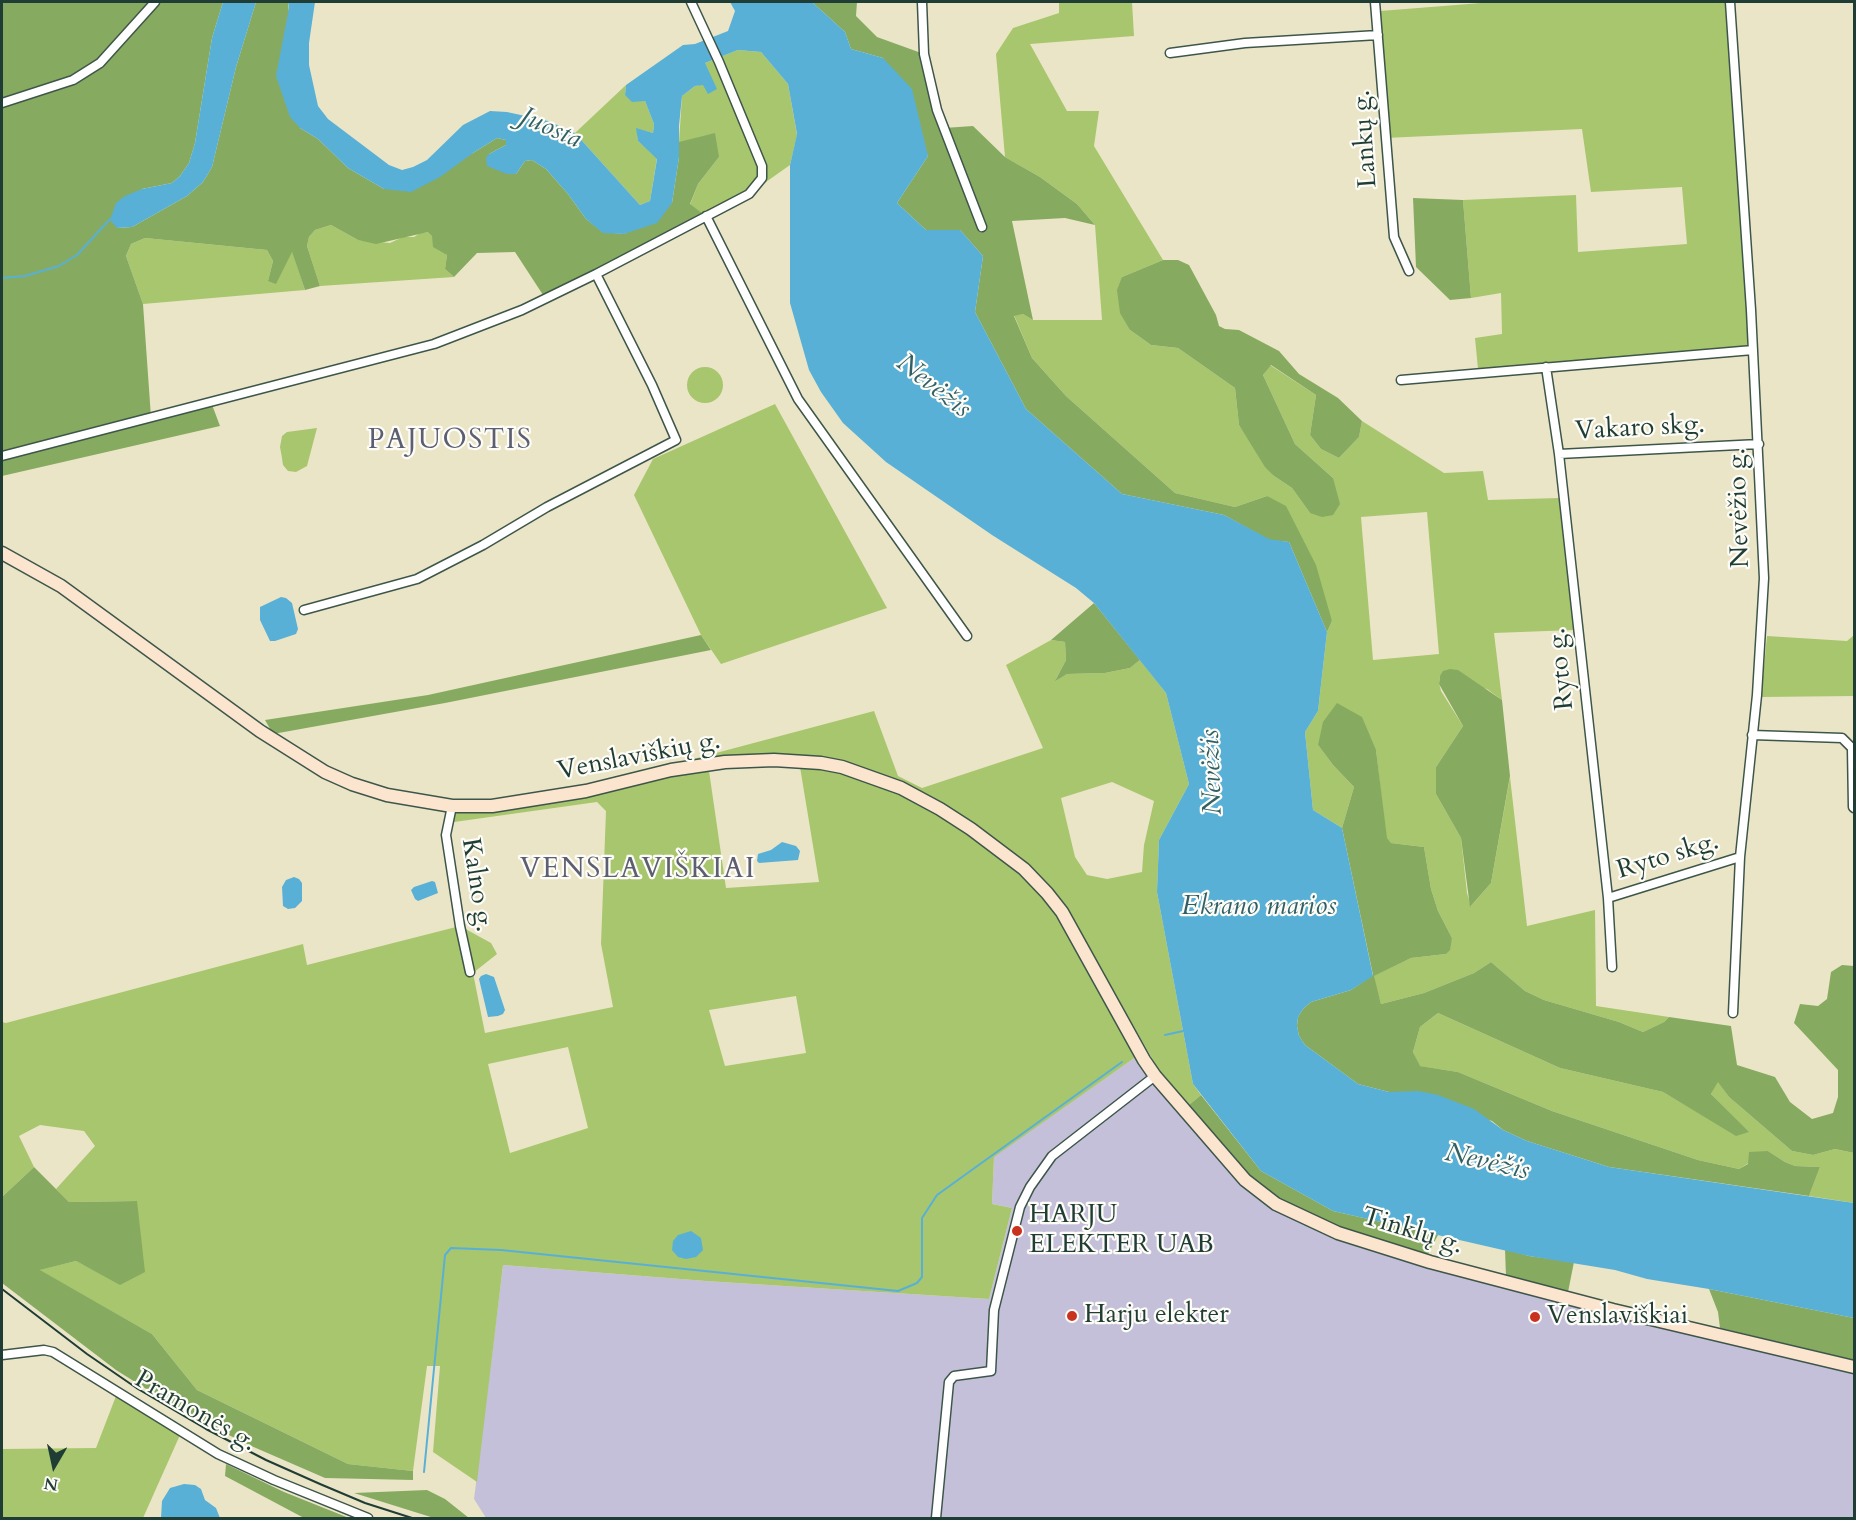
<!DOCTYPE html>
<meta charset="utf-8">
<style>
body{margin:0}
#map{position:relative;width:1856px;height:1520px;overflow:hidden;background:#ebe5c7;font-family:Cardo,serif}
canvas{display:block}
.frame{position:absolute;inset:0;border:3px solid #1f3d34;pointer-events:none}
.north{position:absolute;left:24px;top:1436px;width:60px;height:60px;-webkit-text-stroke:4px #fdfcf7;paint-order:stroke;rotate:189deg;font-size:16px;font-weight:700;line-height:24px;text-align:center;color:#1f3d34}
.north::after{content:'';display:block;margin:auto;width:21px;height:27px;background:#1f3d34;clip-path:polygon(50% 0,100% 100%,50% 72%,0 100%)}
</style>
<div id="map">
<canvas width="1856" height="1520"></canvas>
<div class="frame"></div>
<div class="north">N</div>
</div>
<script>
const context = document.querySelector('canvas').getContext('2d');
context.lineJoin = 'round';
function fillPath(path, color) {
  context.fillStyle = color;
  context.fill(path, 'evenodd');
}
function poly(rows) {
  const path = new Path2D();
  for (const r of rows) {
    if (r.length === 3) {
      path.moveTo(r[0] + r[2], r[1]);
      path.arc(r[0], r[1], r[2], 0, 2 * Math.PI);
      continue;
    }
    path.moveTo(r[0], r[1]);
    for (let i = 2; i < r.length; i += 2) path.lineTo(r[i], r[i + 1]);
  }
  return path;
}
function trace(path, color, width, dash) {
  context.strokeStyle = color;
  context.lineWidth = width;
  context.lineCap = dash ? 'butt' : 'round';
  context.setLineDash(dash || []);
  context.stroke(path);
}
function label(font, color, halo, rows, align = 'center') {
  context.font = font + ' Cardo,serif';
  context.lineWidth = 4.5;
  context.setLineDash([]);
  context.textBaseline = 'middle';
  context.strokeStyle = halo;
  context.fillStyle = color;
  for (const [text, x, y, turn = 0] of rows) {
    context.save();
    context.translate(x, y);
    context.rotate((+turn || 0) * Math.PI / 180);
    context.textAlign = isNaN(turn) ? turn : align;
    if (halo) context.strokeText(text, 0, 0);
    context.fillText(text, 0, 0);
    context.restore();
  }
}
fillPath(poly([
 [1137,1056,1270,1206,1468,1278,1607,1315,1854,1373,1854,1518,486,1518,474,1499,503,1265,706,1281,989,1299,1012,1208,992,1204,994,1156]
]), '#c5c0da');
fillPath(poly([
 [1059,2,1132,2,1134,36,1030,44,1067,111,1099,111,1094,146,1163,260,1122,277,1130,330,1151,345,1178,348,1235,388,1239,425,1274,476,1292,488,1310,513,1333,478,1295,444,1263,375,1270,365,1316,395,1310,435,1321,449,1339,458,1359,437,1362,421,1444,473,1483,471,1488,500,1559,498,1574,630,1494,633,1502,700,1487,689,1440,676,1439,683,1441,691,1463,726,1436,767,1436,794,1461,838,1467,893,1471,906,1491,883,1510,777,1527,926,1595,910,1596,1006,1669,1017,1664,1022,1643,1032,1619,1022,1544,1000,1525,991,1491,962,1474,973,1424,993,1381,1004,1373,976,1411,958,1446,954,1452,938,1438,911,1431,889,1424,847,1391,843,1386,838,1376,750,1318,745,1333,765,1354,787,1342,828,1313,810,1305,732,1318,711,1327,632,1332,621,1267,496,1235,507,1175,493,1066,396,1032,358,1014,315,1023,314,1033,320,1102,320,1095,225,1077,204,1040,177,1005,157,996,54,1013,28,1059,13],
 [1427,512,1439,654,1373,660,1361,517],
 [1494,2,1730,2,1746,239,1742,243,1748,311,1747,348,1478,369,1475,338,1502,334,1501,293,1471,298,1463,200,1576,195,1578,252,1687,244,1682,187,1591,192,1582,129,1385,138,1384,66,1380,11],
 [738,50,761,52,788,84,797,135,790,165,749,194,706,216,690,205,698,184,719,157,679,142,682,96,695,86,703,84,705,63],
 [626,85,625,95,645,101,654,124,653,133,637,129,638,141,657,158,650,201,640,205,575,133],
 [331,225,358,240,390,243,403,237,414,237,420,233,429,232,447,255,445,269,454,277,320,286,307,246,309,237,315,230],
 [145,238,267,250,273,261,268,281,292,251,305,290,143,304,126,256,131,244],
 [705,385,18],
 [775,404,887,608,721,664,701,635,634,495,653,459],
 [317,428,307,466,296,472,288,471,283,465,282,458,280,447,282,436,287,432],
 [1854,635,1854,696,1761,697,1767,636,1847,641],
 [1051,640,1065,642,1066,660,1056,679,1067,674,1105,673,1130,668,1140,660,1166,693,1189,784,1159,840,1157,892,1193,1084,1201,1095,1189,1105,1157,1067,1069,913,1022,861,996,839,959,815,817,759,741,755,686,761,874,711,898,776,922,788,1043,748,1006,665],
 [1112,782,1154,801,1144,845,1142,872,1107,879,1087,875,1075,857,1061,798],
 [799,761,821,763,940,809,1047,893,1137,1056,994,1157,992,1204,1012,1208,989,1299,706,1281,503,1265,477,1482,433,1452,440,1366,427,1366,413,1471,348,1464,197,1390,152,1334,39,1270,76,1261,120,1284,136,1201,69,1202,56,1189,95,1146,84,1131,40,1125,19,1136,34,1167,2,1197,2,1022,6,1023,303,944,307,965,460,926,491,943,497,954,473,973,485,1033,613,1007,601,944,606,811,597,802,447,823,452,806,492,806,708,764,726,888,819,882],
 [796,996,806,1053,725,1066,709,1010],
 [568,1047,588,1128,510,1153,488,1064],
 [1438,1013,1560,1068,1663,1092,1736,1135,1748,1132,1711,1094,1718,1081,1729,1097,1792,1151,1813,1155,1835,1149,1854,1153,1854,1203,1809,1196,1820,1167,1795,1166,1785,1162,1768,1151,1739,1169,1698,1160,1552,1111,1458,1072,1419,1066,1413,1052,1420,1027],
 [116,1396,180,1435,143,1518,2,1518,2,1449,96,1448]
]), '#a8c66d');
fillPath(poly([
 [2,2,223,2,212,38,195,143,189,163,180,176,172,183,142,189,117,228,132,227,187,196,203,182,212,167,236,67,256,2,288,2,300,128,318,139,348,168,384,189,473,153,497,138,506,140,506,145,489,154,516,174,525,161,532,160,546,169,568,194,586,219,603,232,624,234,672,203,679,157,679,142,715,133,719,157,698,184,690,204,706,216,545,298,515,252,477,253,454,277,445,269,447,255,433,247,432,236,428,232,376,244,358,240,331,225,315,230,309,237,307,246,320,286,305,290,292,252,276,284,268,281,273,261,267,250,145,238,131,244,126,256,143,304,151,417,211,402,220,426,2,476],
 [812,2,857,2,856,16,877,37,924,54,944,128,973,126,1005,157,1040,177,1077,204,1095,225,1065,218,1012,221,1033,320,1023,314,1014,316,1032,358,1066,396,1175,493,1235,507,1267,496,1286,506,1316,565,1332,621,1327,632,1289,542,1269,540,1224,515,1122,494,1026,409,975,312,983,256,960,230,926,230,897,203,928,156,883,58,851,49,845,32],
 [1413,198,1463,200,1471,298,1450,300,1416,267],
 [1163,260,1178,260,1189,265,1216,315,1219,326,1225,329,1239,330,1279,351,1299,374,1338,398,1362,421,1359,437,1339,458,1321,449,1310,435,1316,395,1271,365,1263,375,1295,444,1333,478,1340,504,1333,515,1322,517,1310,513,1292,488,1274,476,1265,467,1239,425,1235,388,1178,348,1151,345,1130,330,1120,313,1117,290,1122,277],
 [1094,603,1140,660,1130,668,1105,673,1067,674,1055,681,1066,660,1065,642,1051,640],
 [701,635,711,650,445,703,273,734,265,720,428,695],
 [1450,669,1458,670,1502,700,1510,776,1491,883,1470,907,1461,838,1436,794,1436,767,1463,726,1439,684,1440,676,1443,671],
 [1337,703,1362,717,1376,750,1387,838,1391,843,1424,847,1431,889,1438,911,1452,938,1450,950,1446,954,1411,958,1374,976,1381,1004,1424,993,1474,973,1491,962,1525,991,1544,1000,1619,1022,1643,1032,1664,1022,1669,1017,1731,1026,1737,1065,1775,1077,1790,1102,1812,1119,1833,1113,1838,1097,1838,1070,1794,1023,1800,1004,1818,1006,1827,999,1831,972,1842,965,1854,966,1854,1153,1835,1149,1813,1155,1792,1151,1729,1097,1718,1082,1711,1094,1749,1132,1736,1136,1663,1092,1560,1068,1438,1013,1420,1027,1413,1052,1420,1066,1458,1072,1552,1111,1698,1160,1739,1169,1748,1164,1749,1152,1768,1151,1785,1162,1795,1166,1820,1167,1809,1196,1609,1167,1527,1141,1503,1130,1492,1121,1402,1093,1389,1092,1358,1084,1305,1045,1299,1036,1297,1026,1298,1017,1303,1009,1311,1002,1351,990,1373,975,1342,828,1354,787,1333,765,1318,745,1323,722],
 [1201,1095,1261,1171,1333,1211,1438,1235,1427,1256,1342,1229,1297,1209,1265,1189,1249,1176,1189,1105],
 [34,1167,69,1202,137,1201,145,1272,120,1285,76,1261,40,1270,152,1334,197,1390,348,1464,413,1471,413,1480,325,1478,249,1445,188,1415,116,1370,2,1283,2,1197],
 [1505,1249,1529,1256,1574,1262,1568,1292,1506,1277],
 [1709,1289,1854,1318,1854,1360,1720,1328,1718,1312],
 [226,1464,284,1492,349,1518,304,1518,225,1476],
 [427,1490,445,1499,469,1518,434,1518,354,1493]
]), '#86ab60');
fillPath(poly([
 [223,2,256,2,236,67,212,167,203,182,187,196,132,227,117,228,110,220,116,203,125,196,142,189,172,183,180,176,189,163,195,143,212,38],
 [288,2,315,2,309,43,309,65,318,106,328,119,389,165,402,170,413,167,427,160,463,125,490,111,507,112,548,121,575,133,640,205,650,201,657,159,638,141,636,128,653,133,654,124,645,101,632,102,625,95,626,85,683,45,695,44,728,31,735,11,730,2,812,2,845,32,851,49,883,58,912,89,928,156,897,203,926,230,960,230,983,256,975,312,1026,409,1122,494,1224,515,1269,539,1289,542,1327,632,1318,711,1305,732,1313,810,1342,828,1373,976,1351,990,1311,1002,1303,1009,1298,1017,1297,1026,1299,1036,1305,1045,1358,1084,1389,1092,1418,1091,1438,1095,1474,1109,1503,1130,1527,1141,1609,1167,1854,1203,1854,1318,1709,1289,1647,1279,1615,1270,1529,1256,1333,1211,1261,1171,1193,1084,1157,892,1159,840,1189,784,1166,693,1094,603,1076,588,992,535,886,462,843,423,821,392,809,370,790,303,790,165,797,134,788,84,761,52,738,50,705,63,717,89,708,94,703,85,695,86,682,96,679,126,679,157,672,203,657,223,624,234,603,233,586,219,568,194,546,169,532,160,525,161,516,174,507,174,487,166,486,158,489,154,506,145,506,140,497,138,473,153,440,177,411,192,384,189,348,168,318,139,300,128,290,117,276,76,289,8],
 [281,597,286,598,292,603,298,629,296,634,275,641,270,641,260,620,260,607],
 [782,842,796,846,800,851,798,860,759,863,757,861,758,854,771,850],
 [294,877,299,879,302,883,302,901,295,908,288,909,283,906,282,887,286,880],
 [432,881,435,882,438,893,418,901,415,899,411,890,414,887],
 [486,974,494,977,505,1010,503,1014,498,1016,488,1017,479,979,481,976],
 [691,1231,701,1238,703,1250,696,1257,686,1259,678,1257,672,1250,673,1241,678,1235],
 [184,1484,195,1485,201,1489,205,1500,216,1508,220,1518,161,1518,162,1501,170,1488]
]), '#59b0d6');
trace(poly([
 [2,278,25,276,59,266,77,255,110,219],
 [1165,1035,1183,1031],
 [424,1472,445,1255,451,1248,501,1250,898,1291,917,1283,922,1277,922,1218,937,1195,1122,1062]
]), '#59b0d6', 2);
const minor = poly([
 [922,2,924,54,937,110,982,227],
 [1375,2,1394,237,1409,271],
 [1730,2,1751,310,1764,578,1757,695,1740,857,1733,1013],
 [1170,53,1245,43,1378,35],
 [2,103,73,80,100,63,155,2],
 [706,216,798,399,967,636],
 [1546,367,1559,454,1608,898,1612,967],
 [1401,380,1753,350],
 [1559,454,1759,444],
 [2,456,434,344,522,310,596,274,749,194,762,178,762,166,719,62,691,2],
 [304,610,417,579,483,545,547,507,676,440,652,385,596,274],
 [1752,735,1842,738,1852,748,1853,807,1854,808],
 [452,806,446,835,460,926,470,972],
 [1608,898,1740,857],
 [2,1355,44,1350,53,1352,218,1454,274,1480,368,1518],
 [936,1518,949,1382,954,1376,991,1371,994,1310,1020,1207,1030,1187,1052,1156,1155,1076]
]);
const secondary = poly([
 [2,553,61,586,260,731,325,772,352,784,387,795,452,806,492,806,586,791,671,770,725,762,774,760,821,763,842,767,901,788,940,809,971,829,1024,869,1047,893,1062,912,1144,1060,1155,1076,1245,1180,1276,1204,1338,1233,1430,1262,1613,1310,1854,1367]
]);
trace(minor, '#3e564a', 11);
trace(secondary, '#3e564a', 15);
trace(minor, '#fff', 8);
trace(secondary, '#fce5cf', 12);
trace(poly([
 [2,1289,87,1354,138,1389,206,1429,266,1460,320,1484,365,1503,412,1518]
]), '#1f3d34', 2);
for (const [x, y, r, color] of [
 [1017,1231,6,"#c8321e"],
 [1072,1316,6,"#c8321e"],
 [1535,1317,6,"#c8321e"]
]) {
  const dot = new Path2D();
  dot.arc(x, y, r, 0, 2 * Math.PI);
  context.fillStyle = color;
  context.fill(dot);
  trace(dot, '#fdfcf7', 2);
}
label('26px', '#1f3d34', '#fdfcf7', [
 ["Lankų g.",1366,139,-94],
 ["Vakaro skg.",1640,429,-3],
 ["Nevėžio g.",1740,508,-92],
 ["Ryto g.",1562,669,-96],
 ["Venslaviškių g.",639,757,-11],
 ["Ryto skg.",1668,857,-17],
 ["Kalno g.",476,885,81],
 ["Tinklų g.",1412,1232,17],
 ["Pramonės g.",195,1412,30]
]);
label('26px', '#1f3d34', '#fdfcf7', [
 ["HARJU",1029,1216],
 ["ELEKTER UAB",1029,1246],
 ["Harju elekter",1084,1316],
 ["Venslaviškiai",1547,1317]
], 'left');
label('italic 27px', '#306065', '#fdfcf7', [
 ["Juosta",550,129,24],
 ["Nevėžis",933,387,38],
 ["Nevėžis",1213,772,-92],
 ["Ekrano marios",1259,908],
 ["Nevėžis",1487,1163,13]
]);
context.letterSpacing = '1.5px';
label('28px', '#5c5f71', '#fdfcf7', [
 ["PAJUOSTIS",450,442],
 ["VENSLAVIŠKIAI",638,871]
]);
context.letterSpacing = '0px';
</script>
